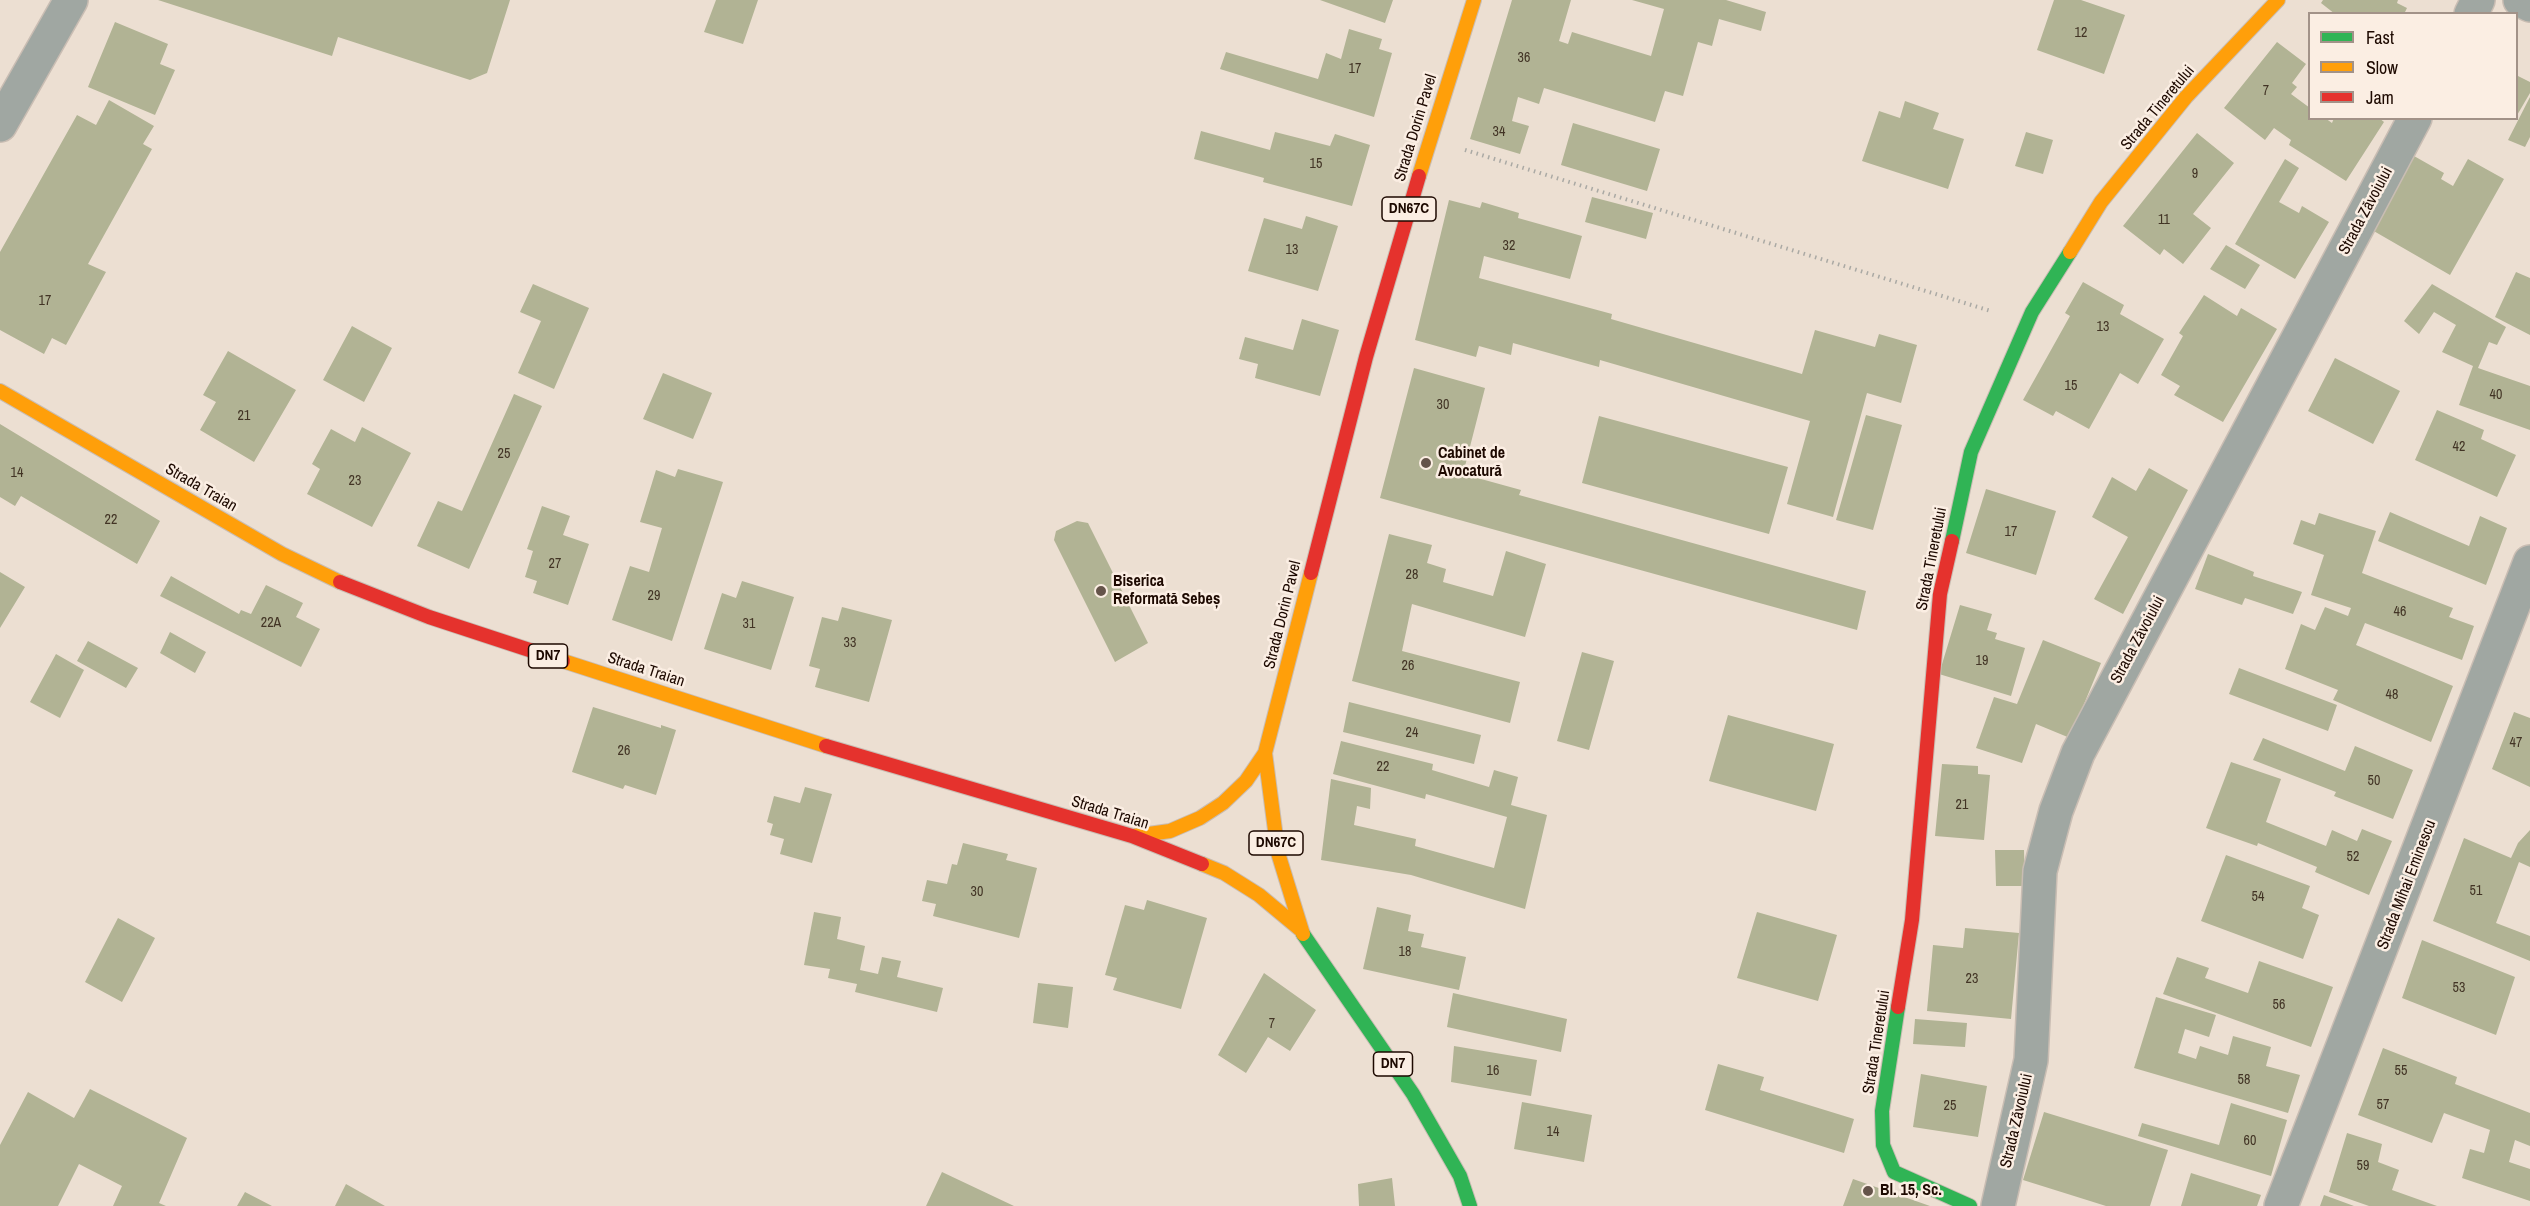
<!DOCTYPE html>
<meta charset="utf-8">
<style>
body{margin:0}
#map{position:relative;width:2530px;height:1206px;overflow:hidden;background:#ecdfd2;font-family:"Archivo Narrow",sans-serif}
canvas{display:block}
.legend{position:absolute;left:2308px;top:12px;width:210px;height:108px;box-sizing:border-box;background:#fbeee3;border:2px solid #a29288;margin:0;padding:8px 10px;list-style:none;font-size:18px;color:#1d0900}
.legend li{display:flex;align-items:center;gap:12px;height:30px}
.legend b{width:30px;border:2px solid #a29288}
</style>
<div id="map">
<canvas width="2530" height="1206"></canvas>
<ul class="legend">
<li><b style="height:8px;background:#30b455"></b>Fast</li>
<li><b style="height:8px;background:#ff9f0a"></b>Slow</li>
<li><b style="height:8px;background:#e5322d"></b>Jam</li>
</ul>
</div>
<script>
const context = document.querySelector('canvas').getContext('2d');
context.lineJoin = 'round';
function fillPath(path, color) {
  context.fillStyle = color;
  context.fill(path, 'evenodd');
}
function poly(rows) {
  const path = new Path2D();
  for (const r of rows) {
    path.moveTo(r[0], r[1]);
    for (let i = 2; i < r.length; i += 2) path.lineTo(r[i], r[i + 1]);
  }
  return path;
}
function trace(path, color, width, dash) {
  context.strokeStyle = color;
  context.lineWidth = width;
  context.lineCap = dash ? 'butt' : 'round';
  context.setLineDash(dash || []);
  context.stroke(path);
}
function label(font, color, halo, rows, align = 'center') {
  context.font = font + ' "Archivo Narrow",sans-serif';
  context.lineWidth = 5;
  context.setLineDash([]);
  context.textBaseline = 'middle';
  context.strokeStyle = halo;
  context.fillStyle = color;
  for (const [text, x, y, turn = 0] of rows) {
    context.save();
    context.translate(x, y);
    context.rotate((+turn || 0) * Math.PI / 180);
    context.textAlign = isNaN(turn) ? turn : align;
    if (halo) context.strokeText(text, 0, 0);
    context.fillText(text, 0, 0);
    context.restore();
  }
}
fillPath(poly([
 [158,0,510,0,487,73,470,80,338,37,332,56],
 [716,0,758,0,743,44,704,32],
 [1320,0,1393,0,1385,23],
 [1512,0,1571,0,1559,41,1568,44,1572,32,1651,56,1664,9,1632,0,1726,0,1766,12,1761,31,1719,19,1712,46,1698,42,1683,96,1665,91,1655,122,1544,88,1539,104,1518,97,1512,121,1529,126,1520,154,1470,139],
 [2054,0,2081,0,2125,15,2104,74,2037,50],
 [2323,0,2398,0,2397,3,2407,8,2404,14,2335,14,2321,3],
 [115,22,168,44,160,64,175,70,155,115,88,87],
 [1349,29,1382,39,1379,49,1392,53,1374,117,1220,69,1226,52,1318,79,1326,53,1341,59],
 [2277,42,2306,64,2292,83,2297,87,2291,94,2310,108,2310,118,2325,118,2332,123,2334,118,2379,118,2384,122,2346,181,2289,145,2291,140,2274,128,2265,140,2224,108],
 [2516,75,2530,82,2530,93,2516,117],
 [2530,97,2530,137,2525,147,2508,140],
 [109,100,154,126,143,144,152,149,88,264,106,272,66,345,52,338,44,354,0,330,0,252,77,115,96,125],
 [1905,101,1939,113,1933,129,1964,139,1948,189,1862,161,1879,111,1900,118],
 [1573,123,1660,149,1647,191,1561,165],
 [1201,131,1270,150,1275,132,1330,146,1335,134,1370,145,1352,206,1263,182,1264,178,1194,159],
 [2026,132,2053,140,2043,174,2015,166],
 [2197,133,2234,163,2193,214,2211,228,2183,264,2164,249,2160,255,2123,226],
 [2414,156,2444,173,2441,179,2453,186,2468,159,2504,179,2450,275,2372,230],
 [2285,159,2299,168,2279,202,2299,213,2302,206,2329,222,2295,279,2235,244],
 [1592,197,1653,213,1646,239,1585,222],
 [1449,200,1480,208,1482,202,1519,213,1518,218,1582,236,1570,279,1484,256,1479,278,1612,314,1611,319,1802,374,1815,330,1875,347,1879,334,1917,345,1901,403,1867,393,1833,517,1787,504,1810,421,1600,360,1599,367,1513,343,1511,355,1479,346,1476,357,1415,340],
 [1306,216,1338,226,1318,291,1248,271,1264,218,1302,229],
 [2226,245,2260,265,2245,289,2210,269],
 [2516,272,2530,278,2530,335,2495,317],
 [2083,282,2124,305,2120,314,2164,339,2138,384,2120,373,2089,429,2056,411,2053,416,2023,400,2070,316,2065,313],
 [533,284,589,308,554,389,518,373,541,321,520,312],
 [2432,284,2506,327,2497,345,2489,342,2478,368,2530,386,2530,430,2459,405,2473,366,2442,352,2456,325,2434,312,2419,334,2404,321],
 [2204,295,2237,316,2241,308,2277,329,2223,422,2174,395,2180,386,2161,375,2183,336,2179,333],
 [1302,319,1339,330,1320,396,1255,378,1258,364,1239,359,1245,337,1293,350],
 [352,326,392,348,364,402,323,380],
 [228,351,296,390,254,462,200,430,216,402,203,395],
 [2335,358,2400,391,2373,444,2308,411],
 [1414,368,1485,388,1463,474,1521,490,1519,495,1866,591,1857,630,1380,498],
 [663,373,712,393,693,439,643,419],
 [514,394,542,406,469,569,417,546,438,501,462,511],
 [2437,410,2484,430,2481,439,2516,455,2497,497,2415,460],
 [1866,415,1902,425,1873,530,1836,520],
 [1599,416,1788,467,1769,534,1582,483],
 [0,424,160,521,137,564,21,496,15,506,0,497],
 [362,427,411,453,372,527,307,494,320,469,312,464,331,429,355,442],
 [2149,468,2188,490,2123,614,2094,599,2128,537,2092,517,2112,477,2136,491],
 [678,469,723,482,672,641,612,620,630,566,649,572,662,528,640,522,656,470,675,477],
 [1986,489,2056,511,2036,575,1966,553],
 [542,506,570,516,563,535,589,544,568,605,533,593,537,581,525,577,533,551,527,549],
 [2390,512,2469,546,2480,516,2507,528,2486,585,2378,541],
 [2319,513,2376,531,2362,573,2453,608,2449,617,2474,626,2462,660,2365,623,2356,645,2453,686,2431,742,2333,700,2338,690,2285,669,2301,624,2315,630,2325,607,2348,616,2351,608,2311,595,2324,555,2293,544,2301,520,2315,525],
 [1077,521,1088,523,1148,643,1115,662,1054,540,1056,531],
 [1389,534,1432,545,1427,563,1446,569,1443,582,1493,596,1506,551,1546,564,1525,637,1412,604,1402,651,1520,682,1510,723,1352,681],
 [2208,554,2254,572,2253,576,2302,592,2293,614,2245,598,2242,605,2195,589],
 [0,572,25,587,0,628],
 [171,576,239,614,241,610,251,614,266,585,303,603,296,617,320,629,301,667,160,596],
 [742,581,794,597,771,670,704,649,722,593,736,598],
 [1960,605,1992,614,1987,630,1997,633,1995,639,2025,648,2011,696,1939,674],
 [842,607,892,620,869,702,815,687,820,669,809,666,822,617,838,621],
 [170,632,206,652,195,673,160,653],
 [2043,640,2101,663,2070,738,2036,724,2022,763,1976,748,1994,697,2017,704],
 [88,641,138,668,126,688,77,661],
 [1582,652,1614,661,1589,750,1557,741],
 [56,654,84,670,60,718,30,702],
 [2239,668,2337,705,2328,731,2229,694],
 [1349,702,1481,735,1474,764,1343,732],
 [593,707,661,728,661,725,676,730,656,795,625,785,623,789,572,772],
 [2514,712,2530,718,2530,787,2492,769],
 [1728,715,1834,744,1816,811,1709,781],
 [2263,738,2345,771,2355,746,2413,770,2393,819,2334,796,2336,792,2253,760],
 [1341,741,1433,764,1432,770,1489,787,1494,770,1518,777,1511,805,1547,815,1525,909,1411,875,1321,860,1331,779,1371,788,1370,809,1357,806,1354,825,1416,839,1415,846,1494,868,1507,817,1426,794,1425,799,1333,774],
 [2231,762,2281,779,2266,822,2326,846,2332,830,2357,841,2362,829,2392,841,2369,895,2315,872,2317,867,2258,843,2257,846,2206,828],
 [1942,764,1978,766,1978,774,1990,775,1984,840,1935,836],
 [805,787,832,794,812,863,780,854,784,839,770,835,773,824,767,822,774,796,800,803],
 [2530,830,2530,867,2519,862,2496,923,2530,936,2530,961,2433,921,2464,838,2511,858,2518,843],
 [963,843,1008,854,1006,860,1037,868,1019,938,933,916,936,904,922,901,927,880,947,884,952,864,957,865],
 [1995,850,2024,850,2025,886,1996,886],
 [2226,855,2310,886,2302,908,2319,915,2303,959,2201,921],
 [1147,900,1207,918,1181,1009,1113,990,1117,978,1105,975,1125,905,1144,910],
 [1377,907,1411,915,1408,931,1424,934,1421,947,1466,957,1459,990,1363,969],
 [814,912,841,917,837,939,865,946,860,970,878,974,882,957,901,961,897,977,943,988,937,1012,855,992,857,984,828,978,830,969,804,965],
 [1757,912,1837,935,1818,1001,1737,978],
 [118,918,155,938,122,1002,85,982],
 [1965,928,2019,933,2011,1019,1927,1011,1933,945,1963,948],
 [2422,940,2515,977,2496,1035,2402,998],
 [2177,957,2209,968,2205,978,2248,993,2259,961,2333,987,2311,1047,2163,994],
 [1264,973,1316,1010,1290,1051,1268,1037,1246,1073,1218,1055],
 [1038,983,1073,987,1068,1028,1033,1023],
 [1453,993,1567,1019,1561,1052,1447,1027],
 [2156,997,2216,1015,2209,1037,2185,1029,2178,1053,2196,1059,2200,1046,2228,1055,2233,1036,2271,1047,2266,1066,2300,1075,2288,1113,2134,1068],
 [1915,1019,1967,1023,1965,1047,1913,1044],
 [1454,1046,1537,1060,1531,1096,1451,1082],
 [2383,1048,2457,1077,2455,1084,2530,1113,2530,1146,2515,1140,2509,1162,2530,1169,2530,1201,2462,1178,2470,1149,2484,1153,2490,1130,2444,1113,2432,1143,2358,1115],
 [1718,1064,1764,1077,1760,1090,1854,1119,1844,1153,1705,1110],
 [1921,1074,1987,1086,1978,1137,1913,1127],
 [90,1089,187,1138,159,1203,166,1206,113,1206,122,1186,79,1164,58,1206,0,1206,0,1145,28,1092,74,1118],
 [1522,1102,1592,1115,1584,1162,1514,1149],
 [2231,1103,2287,1120,2271,1176,2138,1136,2142,1123,2219,1145],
 [2044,1112,2168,1150,2150,1206,2106,1206,2023,1180],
 [2347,1133,2382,1144,2378,1162,2399,1170,2392,1190,2437,1206,2369,1206,2329,1192],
 [942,1172,1014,1206,926,1206],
 [2191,1173,2261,1195,2257,1206,2181,1206],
 [1392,1178,1395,1206,1359,1206,1358,1184],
 [1853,1179,1930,1206,1843,1206],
 [346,1184,385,1206,335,1206],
 [245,1192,272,1206,237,1206],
 [2324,1195,2354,1206,2320,1206]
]), '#b1b394');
const street = poly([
 [2520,0,2530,5],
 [2471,14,2478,0],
 [0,125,71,0],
 [1998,1206,2031,1060,2040,871,2056,811,2078,753,2415,118],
 [2281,1206,2530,562]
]);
const fast = poly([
 [1952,541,1971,452,2032,312,2070,252],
 [1303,934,1413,1094,1460,1176,1470,1206],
 [1898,1007,1882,1111,1883,1145,1894,1172,1970,1206]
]);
const slow = poly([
 [1419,176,1474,0],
 [2070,252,2101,202,2186,97,2278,0],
 [0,391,282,554,340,582],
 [563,661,826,746],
 [1134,836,1170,831,1200,818,1223,803,1246,781,1265,753],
 [1202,864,1224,873,1259,895,1301,930],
 [1303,934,1278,853,1265,753,1311,573]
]);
const jam = poly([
 [1311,573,1366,357,1419,176],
 [340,582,429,617,563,661],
 [826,746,1132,836,1202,864],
 [1898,1007,1912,920,1940,594,1952,541]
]);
trace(street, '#c9bdb3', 36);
trace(fast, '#c9bdb3', 16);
trace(slow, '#c9bdb3', 16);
trace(jam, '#c9bdb3', 16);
trace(poly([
 [1465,150,1991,311]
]), '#aaa9a4', 4, [1.5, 4.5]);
trace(street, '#a0a7a2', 33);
trace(fast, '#30b455', 14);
trace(slow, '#ff9f0a', 14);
trace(jam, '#e5322d', 14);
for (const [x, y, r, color] of [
 [1426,463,6,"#65544a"],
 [1101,591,6,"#65544a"],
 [1868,1191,6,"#65544a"]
]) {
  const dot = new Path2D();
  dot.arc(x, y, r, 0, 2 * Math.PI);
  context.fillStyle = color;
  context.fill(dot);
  trace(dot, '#fbeee3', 2);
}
label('14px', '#423425', null, [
 ["12",2081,33],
 ["36",1524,58],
 ["17",1355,69],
 ["7",2266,91],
 ["34",1499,132],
 ["15",1316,164],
 ["9",2195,174],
 ["11",2164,220],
 ["32",1509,246],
 ["13",1292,250],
 ["17",45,301],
 ["13",2103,327],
 ["15",2071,386],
 ["40",2496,395],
 ["30",1443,405],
 ["21",244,416],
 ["42",2459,447],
 ["25",504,454],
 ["14",17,473],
 ["23",355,481],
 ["22",111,520],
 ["17",2011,532],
 ["27",555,564],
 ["28",1412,575],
 ["29",654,596],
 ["46",2400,612],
 ["22A",271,623],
 ["31",749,624],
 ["33",850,643],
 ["19",1982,661],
 ["26",1408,666],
 ["48",2392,695],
 ["24",1412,733],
 ["47",2516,743],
 ["26",624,751],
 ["22",1383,767],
 ["50",2374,781],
 ["21",1962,805],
 ["52",2353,857],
 ["51",2476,891],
 ["30",977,892],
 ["54",2258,897],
 ["18",1405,952],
 ["23",1972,979],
 ["53",2459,988],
 ["56",2279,1005],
 ["7",1272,1024],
 ["16",1493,1071],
 ["55",2401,1071],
 ["58",2244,1080],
 ["57",2383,1105],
 ["25",1950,1106],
 ["14",1553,1132],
 ["60",2250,1141],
 ["59",2363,1166]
]);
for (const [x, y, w] of [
 [1409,209,54],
 [548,656,39],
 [1276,843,54],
 [1393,1064,39]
]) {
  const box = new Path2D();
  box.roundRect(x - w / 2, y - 12, w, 24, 4.5);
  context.fillStyle = '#fbeee3';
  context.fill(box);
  trace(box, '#1d0900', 1.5);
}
label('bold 15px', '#1d0900', null, [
 ["DN67C",1409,209],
 ["DN7",548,656],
 ["DN67C",1276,843],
 ["DN7",1393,1064]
]);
label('16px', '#1d0900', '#fbeee3', [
 ["Strada Tineretului",2158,108,-50],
 ["Strada Dorin Pavel",1416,128,-73],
 ["Strada Zăvoiului",2366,211,-62],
 ["Strada Traian",201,488,30],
 ["Strada Tineretului",1932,559,-79],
 ["Strada Dorin Pavel",1283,615,-76],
 ["Strada Zăvoiului",2138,640,-62],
 ["Strada Traian",646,670,18],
 ["Strada Traian",1110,813,17],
 ["Strada Mihai Eminescu",2407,885,-69],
 ["Strada Tineretului",1877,1042,-81],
 ["Strada Zăvoiului",2017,1121,-77]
]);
label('bold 16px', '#1d0900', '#fbeee3', [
 ["Cabinet de",1438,454],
 ["Avocatură",1438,472],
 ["Biserica",1113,582],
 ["Reformată Sebeș",1113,600],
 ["Bl. 15, Sc.",1880,1191]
], 'left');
</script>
